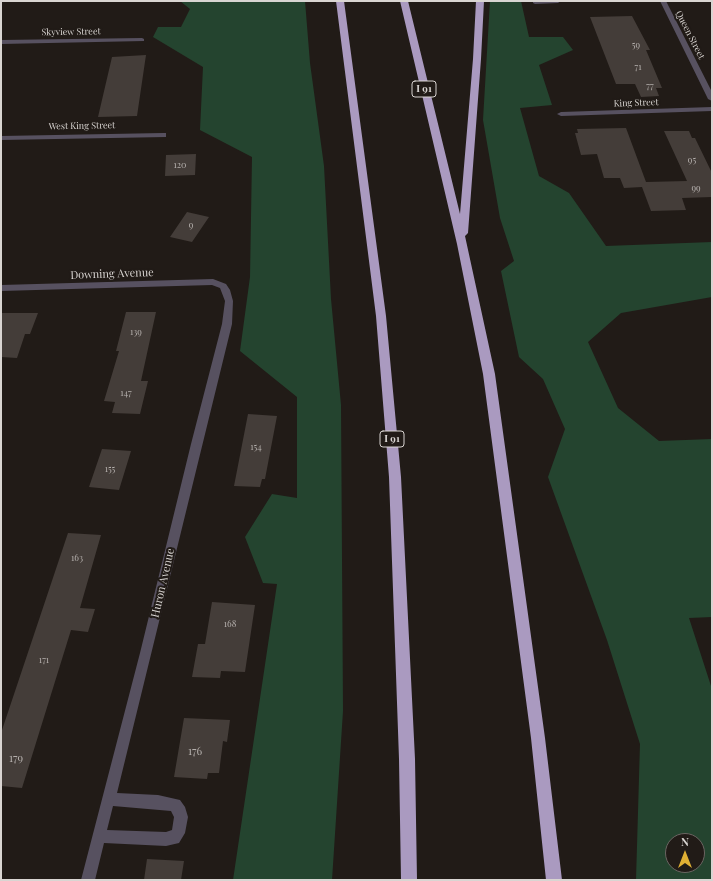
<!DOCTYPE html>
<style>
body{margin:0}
#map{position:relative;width:713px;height:881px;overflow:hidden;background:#211b17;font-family:"Playfair Display",serif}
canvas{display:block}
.frame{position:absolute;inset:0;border:2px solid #d9d5d2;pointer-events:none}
.north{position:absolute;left:665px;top:833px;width:40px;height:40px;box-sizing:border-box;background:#211b17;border:1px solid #6b6562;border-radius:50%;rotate:0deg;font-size:11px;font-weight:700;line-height:16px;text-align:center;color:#d9d5d2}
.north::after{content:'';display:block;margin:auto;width:14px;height:18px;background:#e0b034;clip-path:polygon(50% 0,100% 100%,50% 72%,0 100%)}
</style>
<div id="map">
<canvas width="713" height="881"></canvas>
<div class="frame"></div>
<div class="north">N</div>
</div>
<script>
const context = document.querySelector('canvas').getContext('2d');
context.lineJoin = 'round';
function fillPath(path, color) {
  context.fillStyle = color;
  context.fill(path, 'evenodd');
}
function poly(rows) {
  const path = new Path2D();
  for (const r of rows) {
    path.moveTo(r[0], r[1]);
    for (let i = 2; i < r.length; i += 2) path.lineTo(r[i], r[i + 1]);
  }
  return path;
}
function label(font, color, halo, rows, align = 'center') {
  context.font = font + ' "Playfair Display",serif';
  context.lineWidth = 4;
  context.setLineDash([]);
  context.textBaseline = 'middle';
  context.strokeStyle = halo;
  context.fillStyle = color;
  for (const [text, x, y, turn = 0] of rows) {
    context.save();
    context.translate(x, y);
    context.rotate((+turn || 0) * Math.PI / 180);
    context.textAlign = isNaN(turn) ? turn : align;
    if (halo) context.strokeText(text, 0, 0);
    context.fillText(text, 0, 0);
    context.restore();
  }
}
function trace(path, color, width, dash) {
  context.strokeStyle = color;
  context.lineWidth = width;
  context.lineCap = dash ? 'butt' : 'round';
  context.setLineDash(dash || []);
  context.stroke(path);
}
fillPath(poly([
 [180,1,305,1,310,63,324,166,331,299,341,405,343,711,332,880,233,880,277,584,263,583,245,537,272,494,297,498,297,397,240,351,250,277,252,157,200,130,203,67,153,37,158,27,181,27,190,9],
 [490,1,521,1,529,37,563,37,573,50,539,65,552,105,520,108,539,176,569,193,606,246,712,242,712,297,621,313,588,342,618,408,659,441,712,439,712,617,689,618,712,689,712,880,636,880,640,744,607,640,548,477,565,429,543,379,519,357,501,271,514,261,500,218,483,120],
 [673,841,697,841,697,865,673,865]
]), '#24442f');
fillPath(poly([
 [632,16,650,50,646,50,662,88,656,88,659,96,641,97,635,84,616,84,590,17],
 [146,55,137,116,98,117,112,57],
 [626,128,646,182,687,181,664,131,689,131,692,138,695,138,712,173,712,197,682,198,686,210,651,211,642,187,624,188,620,178,604,178,597,154,581,155,575,133,578,133,577,129],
 [196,154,195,175,165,176,166,155],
 [187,212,209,217,192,242,170,237],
 [126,312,156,312,141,381,148,381,140,414,112,413,115,402,104,401,119,351,116,351],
 [1,313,38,313,30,334,25,334,17,358,1,357],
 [248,414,277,416,265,479,262,479,260,487,234,486],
 [102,449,131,451,119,490,89,487],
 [68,533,101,535,80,608,95,609,88,632,71,630,22,788,1,786,1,733],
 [212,602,255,605,245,672,221,671,220,678,192,677,198,644,205,644],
 [184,718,230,720,227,742,223,741,219,773,208,773,207,779,174,777],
 [147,859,184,861,181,880,144,880]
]), '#443d39');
fillPath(poly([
 [533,1,561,1,558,3,535,4,533,3,533,1],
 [660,1,666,1,712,92,712,101,708,99,660,1],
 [142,38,144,39,144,41,1,44,1,40,142,38],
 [712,107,712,111,561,116,557,114,561,112,712,107],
 [163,133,166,133,166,137,1,140,1,136,163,133],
 [213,279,226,284,230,290,233,301,232,324,117,793,158,795,180,800,185,807,188,817,185,833,179,843,166,846,104,843,95,880,81,880,140,653,191,444,222,324,225,301,220,288,212,285,1,291,1,285,213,279],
 [113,806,171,811,174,817,172,830,166,832,107,830,113,806]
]), '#575160');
fillPath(poly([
 [336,1,344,1,386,316,401,477,415,759,417,880,401,880,399,759,389,477,376,316,336,1],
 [400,1,408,1,460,214,473,59,476,1,484,1,481,59,468,233,465,236,495,374,545,738,562,880,546,880,531,738,483,374,457,244,400,1]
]), '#aa9ac0');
label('9px', '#d9d5d2', '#211b17', [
 ["Skyview Street",71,32,-1],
 ["Queen Street",690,35,63],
 ["King Street",636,103,-2],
 ["West King Street",82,126,-1]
]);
label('9px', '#b4afac', null, [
 ["59",636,45],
 ["71",638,67],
 ["77",650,86],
 ["95",692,160],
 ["120",180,165],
 ["99",696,188],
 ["9",191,225],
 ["139",136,332],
 ["147",126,393],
 ["154",256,447],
 ["155",110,469],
 ["163",77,558],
 ["168",230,624],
 ["171",44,660]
]);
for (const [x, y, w] of [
 [424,89,24],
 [392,439,24]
]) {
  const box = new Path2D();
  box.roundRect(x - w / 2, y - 8, w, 16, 3);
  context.fillStyle = '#211b17';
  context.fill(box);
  trace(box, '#d9d5d2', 1);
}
label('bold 10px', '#d9d5d2', null, [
 ["I 91",424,89],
 ["I 91",392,439]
]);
label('11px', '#d9d5d2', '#211b17', [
 ["Downing Avenue",112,274,-2],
 ["Huron Avenue",163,583,-77]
]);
label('11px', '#b4afac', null, [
 ["176",195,752],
 ["179",16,759]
]);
</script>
